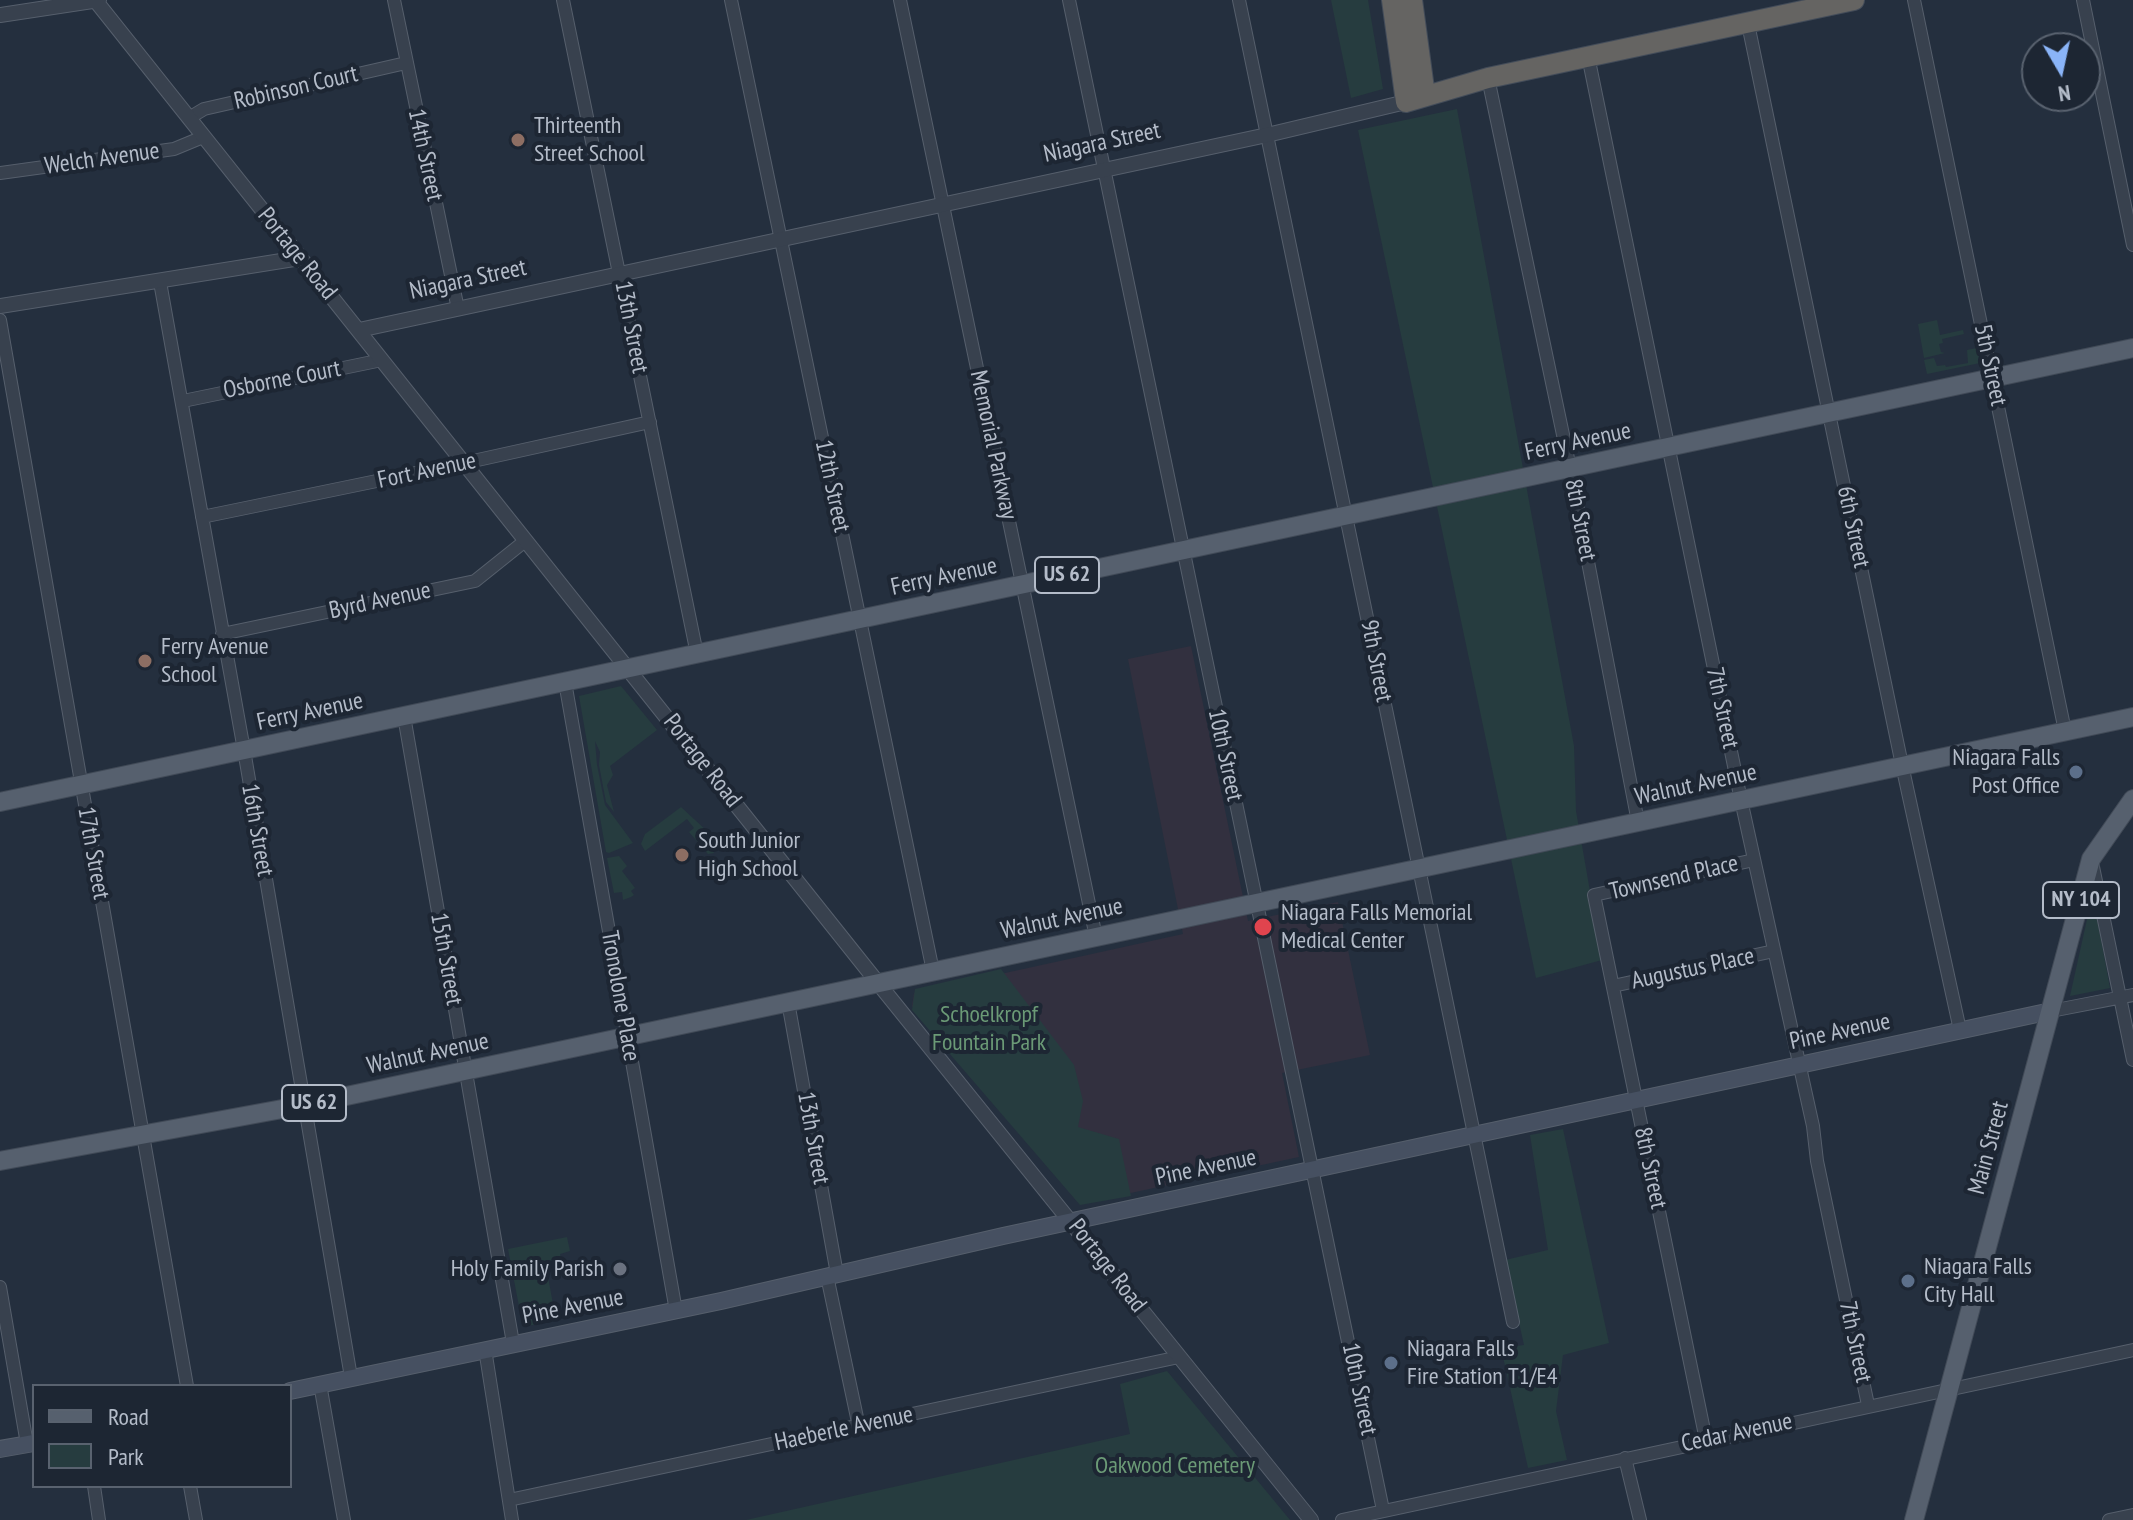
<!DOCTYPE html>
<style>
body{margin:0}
#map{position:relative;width:2133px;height:1520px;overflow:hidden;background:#242f3e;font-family:"PT Sans Narrow",sans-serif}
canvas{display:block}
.legend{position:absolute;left:32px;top:1384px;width:260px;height:104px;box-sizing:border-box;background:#1d2633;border:2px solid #59626f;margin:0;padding:10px 14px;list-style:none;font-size:24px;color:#b4bcc9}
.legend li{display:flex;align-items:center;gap:16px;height:40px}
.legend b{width:40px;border:2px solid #59626f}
.north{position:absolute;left:2021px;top:32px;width:80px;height:80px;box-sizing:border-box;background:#1d2633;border:2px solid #59626f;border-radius:50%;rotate:171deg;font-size:22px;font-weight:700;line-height:32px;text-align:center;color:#b4bcc9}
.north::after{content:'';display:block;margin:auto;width:28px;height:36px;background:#8ab4f8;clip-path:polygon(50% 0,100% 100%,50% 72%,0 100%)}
</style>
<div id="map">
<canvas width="2133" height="1520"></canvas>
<ul class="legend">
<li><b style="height:10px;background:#56606e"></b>Road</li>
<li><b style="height:22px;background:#263c3f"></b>Park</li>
</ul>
<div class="north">N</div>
</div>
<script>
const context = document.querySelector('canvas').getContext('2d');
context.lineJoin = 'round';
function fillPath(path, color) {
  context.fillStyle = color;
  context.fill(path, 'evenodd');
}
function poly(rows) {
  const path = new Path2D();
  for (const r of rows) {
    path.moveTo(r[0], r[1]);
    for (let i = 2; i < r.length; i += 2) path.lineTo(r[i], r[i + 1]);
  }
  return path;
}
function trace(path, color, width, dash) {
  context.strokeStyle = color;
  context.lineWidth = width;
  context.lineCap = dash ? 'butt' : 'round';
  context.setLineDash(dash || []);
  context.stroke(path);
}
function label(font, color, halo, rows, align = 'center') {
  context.font = font + ' "PT Sans Narrow",sans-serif';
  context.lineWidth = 8;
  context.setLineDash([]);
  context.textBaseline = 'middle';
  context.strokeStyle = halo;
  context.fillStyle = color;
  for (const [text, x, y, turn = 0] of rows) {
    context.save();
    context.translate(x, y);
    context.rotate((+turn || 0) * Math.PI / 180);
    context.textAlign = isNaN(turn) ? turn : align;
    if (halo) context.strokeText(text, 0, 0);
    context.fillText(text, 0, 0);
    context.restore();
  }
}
fillPath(poly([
 [1191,646,1248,921,1338,902,1370,1055,1282,1073,1299,1157,1084,1203,1076,1200,912,1006,914,993,1183,934,1128,659]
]), '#32303f');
fillPath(poly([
 [1331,0,1368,0,1383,89,1351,98],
 [1457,109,1574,746,1576,811,1602,960,1536,978,1358,130],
 [1937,320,1940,335,1963,330,1964,334,1942,339,1943,343,1939,344,1941,352,1945,353,1924,358,1918,324],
 [1977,348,1980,363,1927,374,1924,360,1934,358,1937,366,1945,365,1946,367,1968,363,1967,350],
 [621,686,657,730,610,766,613,775,607,785,614,812,606,802,599,765,600,752,595,741,597,765,605,805,633,843,609,853,606,852,579,696],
 [681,807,708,832,714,853,708,854,689,832,694,828,687,819,645,851,641,844,645,834],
 [619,856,627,866,622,871,635,888,631,891,634,895,631,897,623,900,622,892,614,893,607,858],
 [2088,915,2097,918,2110,988,2070,996],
 [1001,969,1074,1065,1083,1101,1078,1127,1119,1139,1131,1196,1080,1205,912,1010,915,989],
 [1563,1129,1609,1343,1563,1355,1556,1411,1567,1460,1528,1468,1501,1348,1524,1345,1505,1260,1548,1250,1530,1135],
 [567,1237,570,1251,560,1254,562,1262,546,1266,556,1320,523,1327,508,1249],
 [1167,1371,1290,1520,746,1520,1130,1434,1120,1384]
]), '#263c3f');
const minor = poly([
 [394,0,458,309],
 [563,0,697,654],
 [731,0,933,971],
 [900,0,1096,937],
 [1069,0,1383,1510],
 [1239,0,1513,1322],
 [1914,0,2065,731],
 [2083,0,2133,245],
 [1748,24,1902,765,1960,1030],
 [1588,56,1741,800,1813,1126,1817,1161,1868,1405],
 [1488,78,1570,468,1638,822],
 [189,118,204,109,406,63],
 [0,173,174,149,203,137],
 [160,282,244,750,351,1377],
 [0,320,187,1386],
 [183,401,382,360],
 [202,517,464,463,650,422],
 [222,634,475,581,525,541],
 [565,682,676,1311],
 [404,716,513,1343],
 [2092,862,2133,1060],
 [1613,986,1774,951],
 [788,1002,837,1274],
 [2051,1011,2133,995],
 [827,1276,859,1427],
 [0,1287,27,1444],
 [485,1349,512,1520],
 [320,1384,344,1520],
 [1706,1440,1594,895,1754,860],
 [1625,1458,1640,1520],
 [94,1486,99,1520],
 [190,1486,196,1520],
 [509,1500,1179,1357],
 [1342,1520,2133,1350],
 [2109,1520,2133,1515]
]);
const tertiary = poly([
 [95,0,878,983,1311,1520],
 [0,15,99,0],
 [0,306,300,258],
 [359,330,1267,135,1406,102]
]);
const secondary = poly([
 [290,1391,721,1301,1003,1236,2051,1011],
 [0,1449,34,1443]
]);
const primary = poly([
 [0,802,2133,348],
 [0,1161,304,1105,2133,717],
 [1914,1520,2091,859,2133,799]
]);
const trunk = poly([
 [1392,0,1406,102,1488,78,1854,0],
 [1412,0,1425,96]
]);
trace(minor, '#565f6c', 14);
trace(tertiary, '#565f6c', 16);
trace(secondary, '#565f6c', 18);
trace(primary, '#414a57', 20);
trace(trunk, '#434c59', 22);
trace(minor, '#38414e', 12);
trace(tertiary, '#38414e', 14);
trace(secondary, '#465061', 16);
trace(primary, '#56606e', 18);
trace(trunk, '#656462', 20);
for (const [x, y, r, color] of [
 [518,140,8,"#8d6e63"],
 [145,661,8,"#8d6e63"],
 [2076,772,8,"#5c6f8a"],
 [682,855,8,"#8d6e63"],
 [1263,927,10,"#e0444e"],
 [620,1269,8,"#6b7280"],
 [1908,1281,8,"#5c6f8a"],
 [1391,1363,8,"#5c6f8a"]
]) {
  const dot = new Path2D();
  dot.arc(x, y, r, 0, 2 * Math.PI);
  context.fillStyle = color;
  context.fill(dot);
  trace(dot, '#1d2633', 3);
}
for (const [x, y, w] of [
 [1067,575,64],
 [2081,900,76],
 [314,1103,64]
]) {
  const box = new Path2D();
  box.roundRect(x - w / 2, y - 18, w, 36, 6);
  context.fillStyle = '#1d2633';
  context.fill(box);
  trace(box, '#b4bcc9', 2);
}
label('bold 22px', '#b4bcc9', null, [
 ["US 62",1067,575],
 ["NY 104",2081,900],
 ["US 62",314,1103]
]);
label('24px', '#b4bcc9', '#1d2633', [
 ["Robinson Court",296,88,-13],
 ["Niagara Street",1102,143,-12],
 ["14th Street",425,155,78],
 ["Welch Avenue",102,159,-8],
 ["Portage Road",297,254,51],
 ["Niagara Street",468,280,-12],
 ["13th Street",631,327,79],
 ["5th Street",1990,365,78],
 ["Osborne Court",282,380,-11],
 ["Ferry Avenue",1578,442,-12],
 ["Memorial Parkway",993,445,78],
 ["Fort Avenue",427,471,-12],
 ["12th Street",832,486,78],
 ["8th Street",1580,520,79],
 ["6th Street",1853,527,78],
 ["Ferry Avenue",944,577,-12],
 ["Byrd Avenue",380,601,-12],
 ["9th Street",1376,661,79],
 ["7th Street",1722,708,78],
 ["Ferry Avenue",310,712,-12],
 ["10th Street",1225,755,78],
 ["Portage Road",702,761,52],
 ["Walnut Avenue",1696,785,-12],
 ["16th Street",257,830,80],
 ["17th Street",93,853,80],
 ["Townsend Place",1674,878,-13],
 ["Walnut Avenue",1062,919,-12],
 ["15th Street",446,959,80],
 ["Augustus Place",1693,969,-12],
 ["Tronolone Place",620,996,80],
 ["Pine Avenue",1840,1032,-12],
 ["Walnut Avenue",428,1054,-12],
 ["13th Street",813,1138,80],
 ["Main Street",1989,1148,-75],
 ["Pine Avenue",1206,1168,-12],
 ["8th Street",1650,1168,78],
 ["Portage Road",1107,1266,52],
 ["Pine Avenue",573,1307,-11],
 ["7th Street",1855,1342,78],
 ["10th Street",1359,1389,78],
 ["Haeberle Avenue",844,1429,-12],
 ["Cedar Avenue",1737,1433,-12]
]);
label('24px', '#b4bcc9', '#1d2633', [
 ["Thirteenth",534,126],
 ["Street School",534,154],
 ["Ferry Avenue",161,647],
 ["School",161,675],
 ["Niagara Falls",2060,758,"right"],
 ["Post Office",2060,786,"right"],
 ["South Junior",698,841],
 ["High School",698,869],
 ["Niagara Falls Memorial",1281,913],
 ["Medical Center",1281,941],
 ["Niagara Falls",1924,1267],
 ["City Hall",1924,1295],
 ["Holy Family Parish",604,1269,"right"],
 ["Niagara Falls",1407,1349],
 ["Fire Station T1/E4",1407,1377]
], 'left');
label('24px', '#6b9a76', '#1d2633', [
 ["Schoelkropf",989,1015],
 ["Fountain Park",989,1043],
 ["Oakwood Cemetery",1175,1466]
]);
</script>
